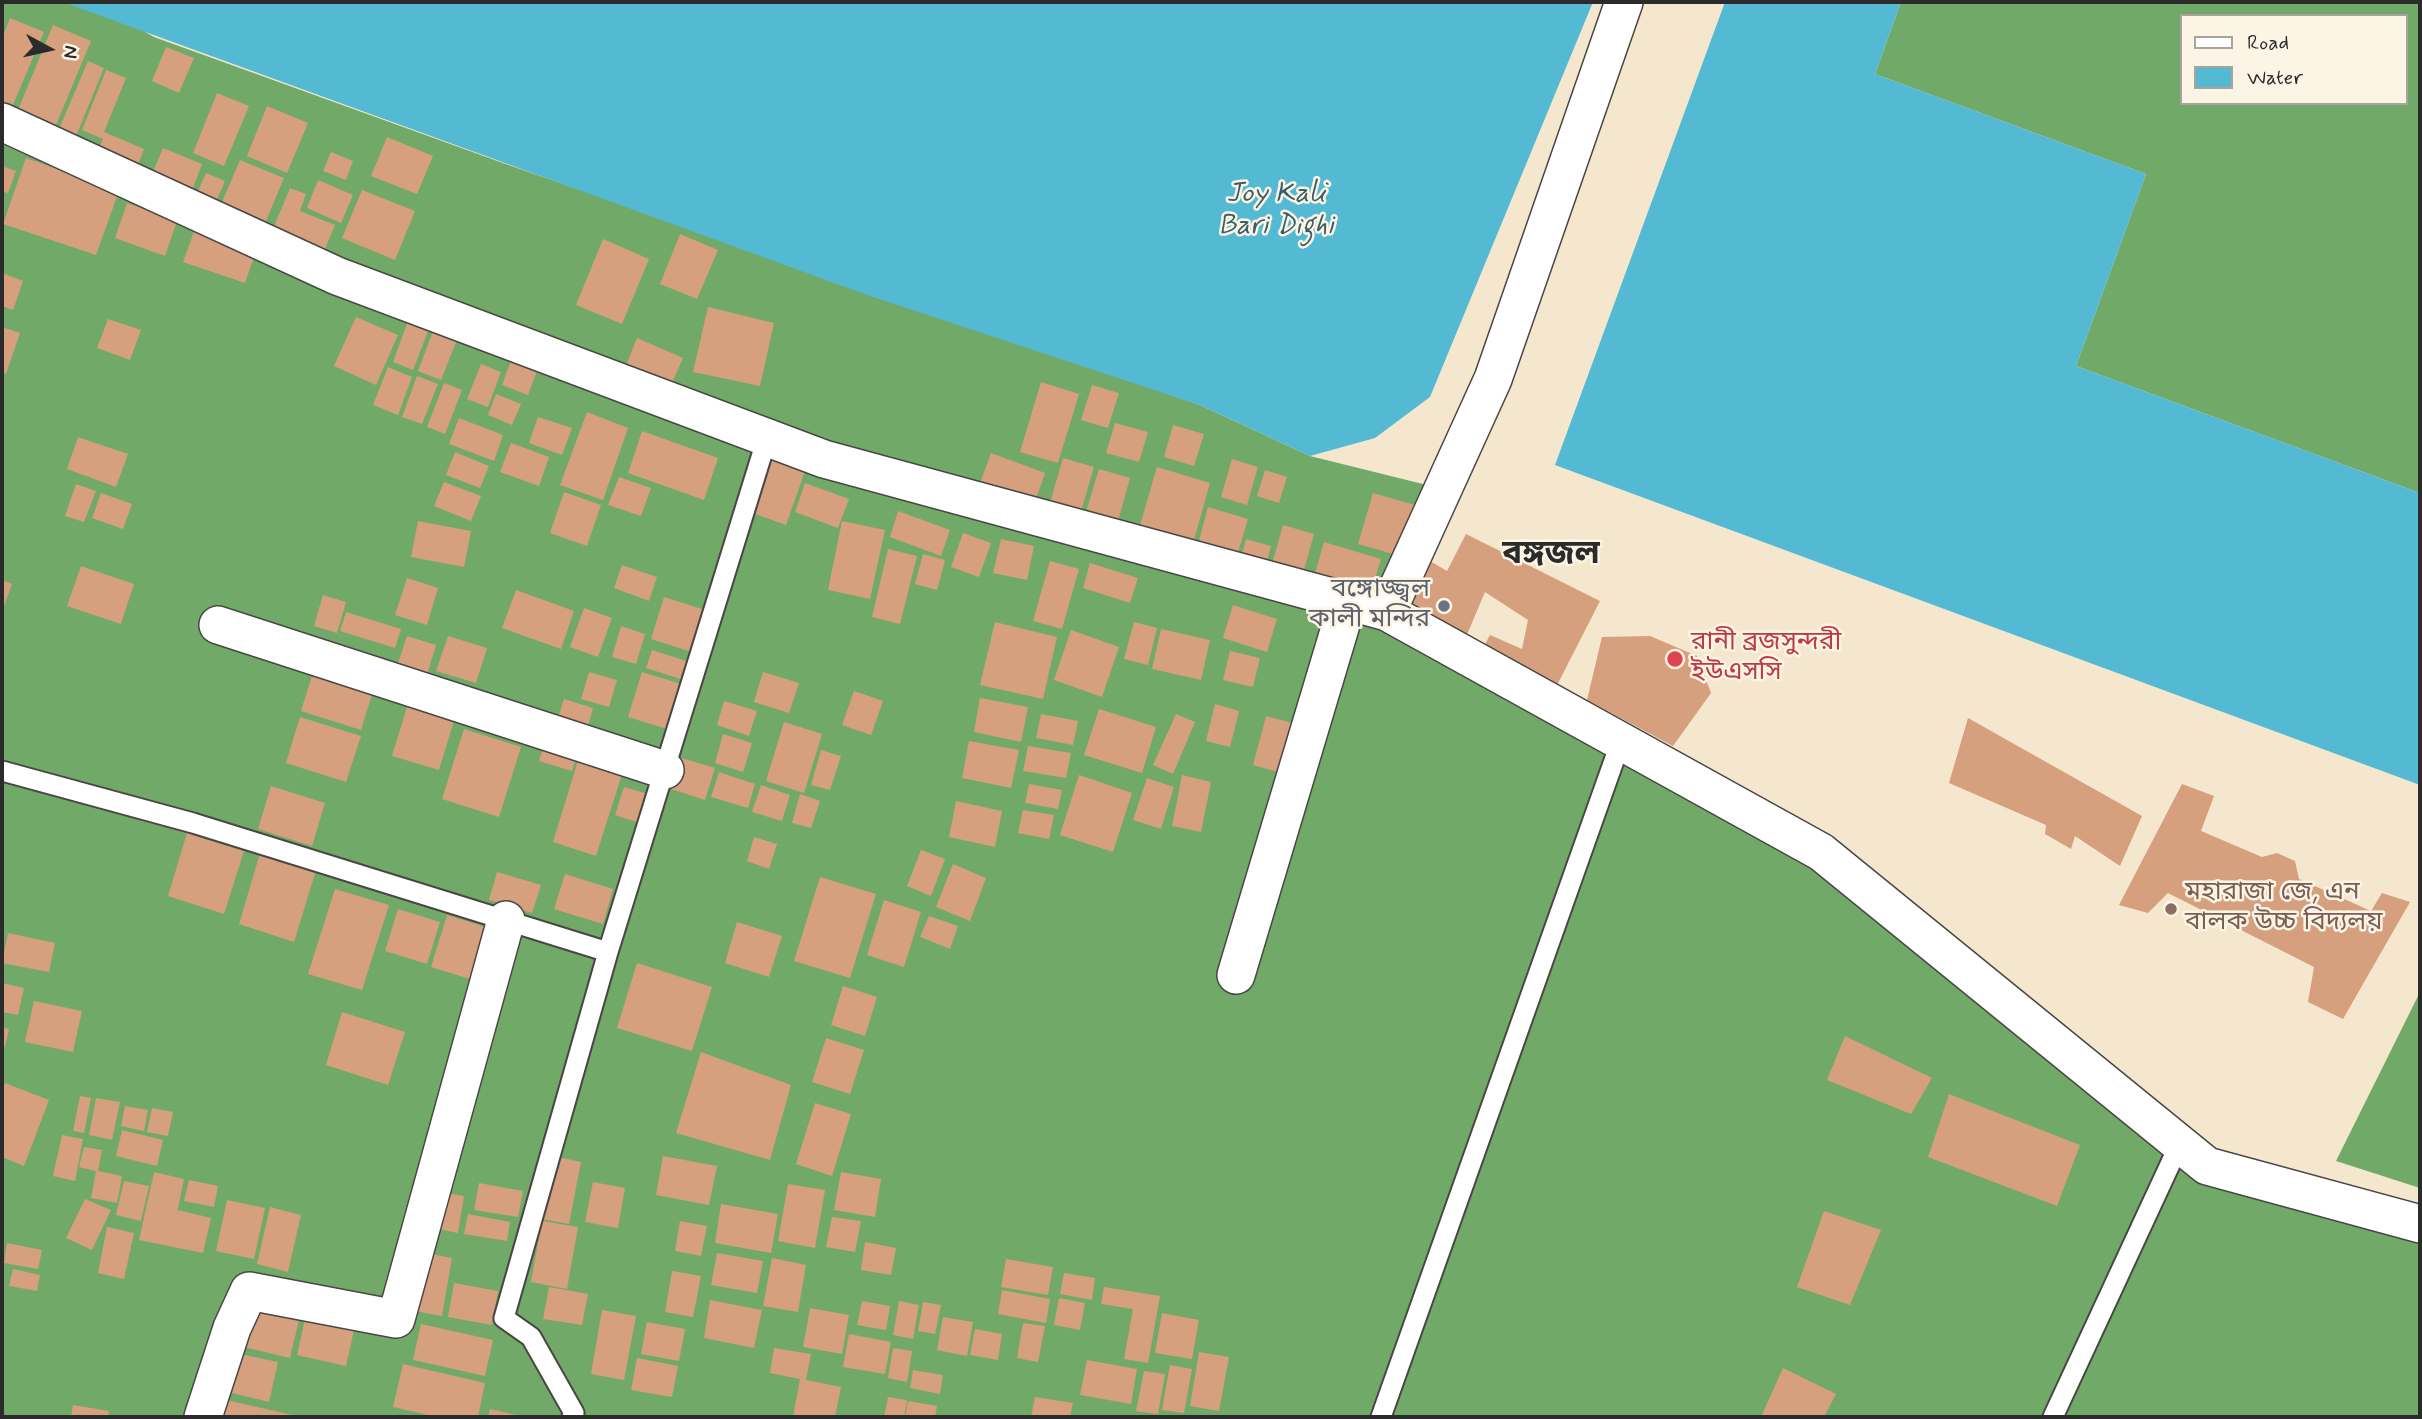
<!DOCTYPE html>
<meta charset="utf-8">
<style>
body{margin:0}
#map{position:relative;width:2422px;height:1419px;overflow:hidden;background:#f5e7cd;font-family:Mynerve,sans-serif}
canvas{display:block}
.frame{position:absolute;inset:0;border:4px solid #2b2b2b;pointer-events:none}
.legend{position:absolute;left:2180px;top:14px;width:228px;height:91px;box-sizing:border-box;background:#fcf5e5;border:2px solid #a8a49b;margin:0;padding:9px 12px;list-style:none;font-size:21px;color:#2b2b2b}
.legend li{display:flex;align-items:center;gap:14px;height:35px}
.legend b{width:35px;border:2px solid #a8a49b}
.north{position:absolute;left:14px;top:14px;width:70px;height:70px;-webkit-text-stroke:5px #fcf5e5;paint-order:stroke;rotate:98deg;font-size:19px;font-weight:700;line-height:28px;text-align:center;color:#2b2b2b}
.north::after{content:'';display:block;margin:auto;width:24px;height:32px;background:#2b2b2b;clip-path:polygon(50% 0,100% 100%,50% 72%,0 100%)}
</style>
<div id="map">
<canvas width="2422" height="1419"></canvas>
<div class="frame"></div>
<ul class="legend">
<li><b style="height:9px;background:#fff"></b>Road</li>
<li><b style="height:19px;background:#54bad3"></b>Water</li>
</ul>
<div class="north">N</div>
</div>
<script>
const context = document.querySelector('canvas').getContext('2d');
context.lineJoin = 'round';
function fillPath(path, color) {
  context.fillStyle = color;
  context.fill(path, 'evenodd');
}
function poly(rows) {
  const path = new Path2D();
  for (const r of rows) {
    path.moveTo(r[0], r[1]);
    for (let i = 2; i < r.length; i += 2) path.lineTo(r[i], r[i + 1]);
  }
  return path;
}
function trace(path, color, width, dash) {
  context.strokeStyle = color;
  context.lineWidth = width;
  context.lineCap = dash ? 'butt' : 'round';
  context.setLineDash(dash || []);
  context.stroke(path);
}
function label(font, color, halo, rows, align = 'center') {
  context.font = font + ' Mynerve,"Noto Sans Bengali",sans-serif';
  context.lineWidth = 5;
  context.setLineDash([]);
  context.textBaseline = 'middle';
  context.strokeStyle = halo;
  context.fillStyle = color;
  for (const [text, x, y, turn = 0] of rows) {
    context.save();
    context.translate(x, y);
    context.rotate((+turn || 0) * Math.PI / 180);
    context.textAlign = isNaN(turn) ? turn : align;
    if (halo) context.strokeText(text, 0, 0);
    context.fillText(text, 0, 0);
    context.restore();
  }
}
fillPath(poly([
 [2,2,92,2,154,37,503,163,1200,405,1310,456,1443,489,1387,611,1821,852,2180,1143,2420,1224,2420,1417,2,1417],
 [1901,2,2420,2,2420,493,2076,366,2146,174,1875,74],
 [2182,16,2406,16,2406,103,2182,103],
 [2420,992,2420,1188,2336,1161]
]), '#71aa68');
fillPath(poly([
 [63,2,1593,2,1430,397,1375,438,1310,456,1200,405,870,296],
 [1725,2,1901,2,1875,74,2146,174,2076,366,2420,493,2420,785,1555,465]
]), '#54bad3');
fillPath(poly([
 [10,18,44,32,12,107,2,103,2,39],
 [53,25,91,41,56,125,18,110],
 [166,47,194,58,179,93,152,81],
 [88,61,104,68,76,136,59,129],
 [106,70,126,78,104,132,144,149,135,173,95,157,103,139,82,130],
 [217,93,249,106,224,166,193,153],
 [267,106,308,123,287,173,247,156],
 [387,137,433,156,417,194,371,176],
 [163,148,202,164,190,196,150,179],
 [331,152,353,161,346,180,323,171],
 [26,158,119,191,96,255,3,224],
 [240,160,284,178,266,221,222,202],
 [2,166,16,171,8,193,2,191],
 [206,173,225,181,215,204,196,196],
 [318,180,353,195,341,223,307,208],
 [290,188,306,194,300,211,335,225,324,251,273,229],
 [362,190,415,211,395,260,342,238],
 [127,203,177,221,165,256,115,238],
 [195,229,256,251,245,283,183,262],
 [680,234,718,250,697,299,660,284],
 [603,239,649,259,622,324,576,305],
 [2,273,23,281,13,310,2,306],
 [708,307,774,323,760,386,693,372],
 [356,317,398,335,376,385,334,366],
 [409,318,430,326,413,370,393,362],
 [108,319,141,330,130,360,97,348],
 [436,323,460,332,441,380,418,371],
 [2,327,20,333,6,374,2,372],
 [637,338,683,358,668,392,623,373],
 [512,358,538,368,528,395,502,385],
 [481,364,501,372,488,407,467,399],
 [388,367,412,377,398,415,373,405],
 [417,376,438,384,422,424,402,417],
 [1041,382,1079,394,1058,463,1020,452],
 [444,383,462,390,445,434,427,427],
 [1092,385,1119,393,1108,428,1081,420],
 [496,394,521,404,512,425,488,415],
 [587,412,628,428,603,500,560,485],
 [538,417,572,428,562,455,529,443],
 [459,418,503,435,494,461,449,444],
 [1115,423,1148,432,1139,462,1106,453],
 [1173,425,1204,434,1194,466,1164,457],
 [642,431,718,458,704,500,628,473],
 [78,437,128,454,116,487,67,469],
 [511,443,549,457,539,486,500,472],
 [455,452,489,466,480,488,446,475],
 [991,453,1045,473,1034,505,979,486],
 [766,457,805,471,786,525,747,511],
 [1063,458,1094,467,1078,522,1047,513],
 [1232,459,1258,467,1247,505,1221,497],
 [1157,467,1210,483,1192,547,1138,532],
 [1099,469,1130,478,1115,532,1083,522],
 [1265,470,1287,477,1279,503,1257,496],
 [619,477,651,488,641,516,608,505],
 [444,482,481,496,471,521,434,506],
 [805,483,849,499,838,528,795,512],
 [76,484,96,491,84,522,65,516],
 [564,492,601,505,587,546,550,533],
 [101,493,132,504,123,529,92,518],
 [1373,493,1415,505,1400,556,1358,544],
 [1208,507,1248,519,1236,559,1197,548],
 [898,511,950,530,941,556,890,537],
 [418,521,471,531,464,567,411,557],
 [842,521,885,530,870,599,828,590],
 [1283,525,1314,534,1299,588,1268,579],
 [963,533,991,543,979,577,951,567],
 [1466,534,1600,601,1551,697,1476,661,1490,635,1522,649,1528,620,1485,592,1460,651,1403,620,1430,561,1447,571],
 [1001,539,1034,546,1027,580,993,573],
 [1246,539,1271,546,1264,573,1239,565],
 [1324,542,1381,559,1367,604,1311,587],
 [888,549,917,556,900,624,872,617],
 [923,554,945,560,937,590,915,584],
 [1050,561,1079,569,1062,629,1033,621],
 [1090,563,1138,578,1130,603,1083,588],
 [622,565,657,577,649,601,614,588],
 [81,566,134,584,121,624,67,606],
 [407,578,438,588,427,625,395,615],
 [2,580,12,584,2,612],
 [516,590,574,611,561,649,502,628],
 [323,595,346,602,337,633,314,626],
 [664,597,708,611,695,653,651,639],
 [1233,605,1277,619,1267,652,1223,638],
 [584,608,612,618,598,657,570,647],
 [346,612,401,629,395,648,340,631],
 [995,622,1057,637,1043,699,980,685],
 [1134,622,1157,628,1148,665,1124,659],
 [621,626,645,634,636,664,612,657],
 [1161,629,1210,640,1201,680,1152,669],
 [1071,630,1119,647,1102,697,1054,680],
 [407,636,436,645,427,675,397,666],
 [448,636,487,648,476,683,436,671],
 [1650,636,1697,656,1711,693,1673,746,1587,700,1602,637],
 [652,650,696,664,690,682,646,668],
 [1230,651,1260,658,1253,687,1223,680],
 [315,666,375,685,361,730,301,711],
 [589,672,617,680,609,707,581,699],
 [642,672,681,684,667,729,628,717],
 [763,672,799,683,789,713,754,702],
 [854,691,883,701,871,735,842,725],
 [980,698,1028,707,1021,742,974,732],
 [564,699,593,708,587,730,557,721],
 [409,700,456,714,439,770,392,756],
 [724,701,757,711,749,736,717,725],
 [1215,704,1239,711,1230,747,1206,741],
 [1099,709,1156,727,1142,773,1084,755],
 [1041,714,1078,721,1073,745,1036,738],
 [1176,714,1195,722,1173,774,1153,765],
 [1266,716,1304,726,1292,776,1253,765],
 [300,717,361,736,346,782,286,763],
 [1968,718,2142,816,2120,866,2075,836,2071,849,2045,834,2046,825,1949,783],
 [784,722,822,734,804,793,766,781],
 [464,729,521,747,499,817,442,799],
 [723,734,752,743,743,772,715,763],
 [969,741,1019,750,1011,788,962,778],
 [544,744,577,755,572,771,539,761],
 [1028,746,1071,753,1066,778,1023,771],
 [821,750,841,756,830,790,811,785],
 [580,754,624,768,596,856,553,842],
 [675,756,715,768,705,800,665,787],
 [719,772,755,784,748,808,711,797],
 [1079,775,1132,793,1113,852,1060,835],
 [1182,775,1211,782,1201,832,1172,826],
 [1147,778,1174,787,1161,829,1133,820],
 [1029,784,1062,790,1058,809,1025,803],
 [2182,784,2214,796,2201,831,2262,857,2277,853,2295,861,2299,879,2371,911,2382,893,2410,902,2343,1019,2308,1002,2314,967,2168,893,2148,913,2119,905],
 [761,785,790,795,782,821,752,812],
 [271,786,325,803,312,846,258,829],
 [624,787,655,796,646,825,615,815],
 [800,794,820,801,811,828,792,823],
 [956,801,1002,811,995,847,949,837],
 [1023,810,1054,815,1049,839,1018,833],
 [187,833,244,851,224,914,168,896],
 [754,837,777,844,769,869,747,861],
 [261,850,317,867,294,942,239,924],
 [921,850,945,859,931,896,907,886],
 [953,864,986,878,970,921,936,907],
 [497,872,541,885,532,913,489,900],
 [565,874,613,889,603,924,554,909],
 [820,877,876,894,850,978,794,961],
 [335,889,389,905,362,990,308,974],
 [884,900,921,912,904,967,867,955],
 [398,909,440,922,427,964,385,951],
 [447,915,502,932,486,984,431,967],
 [929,916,958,926,950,949,920,937],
 [737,922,782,936,769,977,725,963],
 [8,933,55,943,49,972,2,963],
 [637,963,712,987,692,1051,617,1028],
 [2,983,24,988,18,1015,2,1012],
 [843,986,877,997,865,1036,831,1025],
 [34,1001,82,1011,73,1052,25,1042],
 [342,1012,405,1032,388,1085,326,1065],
 [2,1027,9,1029,5,1047,2,1046],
 [1845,1036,1932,1078,1911,1114,1827,1080],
 [826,1038,864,1050,850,1094,812,1082],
 [701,1052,791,1085,770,1160,676,1133],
 [5,1083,49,1100,24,1166,2,1157,2,1091],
 [1949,1094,2080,1145,2057,1206,1928,1157],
 [80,1096,91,1098,84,1133,73,1131],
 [96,1098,120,1102,112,1140,89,1135],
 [815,1103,851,1114,832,1176,796,1164],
 [125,1106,148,1110,144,1131,121,1126],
 [152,1108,173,1112,168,1136,147,1132],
 [122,1130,163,1140,157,1166,116,1156],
 [62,1135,83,1139,75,1181,53,1176],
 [84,1147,102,1150,98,1171,122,1176,117,1203,91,1198,96,1171,79,1167],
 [553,1156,581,1162,569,1224,541,1219],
 [663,1156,717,1166,709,1205,656,1195],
 [154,1172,184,1179,176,1218,178,1210,211,1218,203,1253,139,1240],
 [841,1172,881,1179,875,1217,834,1210],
 [189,1180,218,1186,214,1207,184,1201],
 [124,1181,149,1186,141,1221,116,1215],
 [593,1182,625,1188,618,1228,585,1222],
 [479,1183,523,1191,518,1217,474,1210],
 [788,1184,825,1190,815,1248,778,1241],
 [434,1191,464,1196,458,1233,428,1227],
 [85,1199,111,1210,92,1250,66,1238],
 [227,1200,265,1208,254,1259,216,1251],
 [721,1204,778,1214,771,1253,715,1243],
 [270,1207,301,1215,288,1272,257,1264],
 [1824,1211,1881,1230,1850,1305,1797,1287],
 [468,1214,510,1222,507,1241,464,1234],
 [832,1217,861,1221,855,1252,826,1247],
 [542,1221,578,1227,567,1289,531,1282],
 [680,1221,707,1226,701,1256,675,1251],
 [107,1227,134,1233,124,1279,98,1273],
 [865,1242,896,1248,891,1275,861,1270],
 [7,1243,42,1250,38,1269,4,1263],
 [425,1253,452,1258,442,1316,414,1311],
 [717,1253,763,1261,757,1293,711,1285],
 [772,1258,806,1265,798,1312,763,1306],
 [1006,1259,1053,1267,1048,1295,1001,1287],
 [13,1269,40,1275,37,1291,9,1286],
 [672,1271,701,1276,693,1317,665,1312],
 [1064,1273,1095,1278,1092,1300,1060,1294],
 [454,1283,498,1291,492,1325,448,1317],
 [549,1287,588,1294,582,1325,543,1319],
 [1104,1287,1160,1296,1148,1363,1124,1359,1133,1309,1101,1304],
 [1002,1290,1050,1299,1046,1323,998,1314],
 [1059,1298,1085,1303,1080,1330,1054,1325],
 [710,1300,762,1310,754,1348,704,1338],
 [862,1301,890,1306,886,1330,857,1325],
 [899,1301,919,1305,913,1339,893,1335],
 [923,1302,941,1305,935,1334,918,1331],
 [810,1308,849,1315,842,1354,803,1347],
 [253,1310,299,1320,290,1358,244,1347],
 [602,1310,636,1316,624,1380,591,1374],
 [1162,1313,1199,1320,1192,1359,1155,1353],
 [943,1317,973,1322,967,1356,937,1350],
 [305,1319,354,1330,346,1366,297,1355],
 [647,1322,685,1329,679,1361,641,1354],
 [1023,1323,1045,1326,1038,1362,1017,1358],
 [421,1324,493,1340,485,1376,413,1360],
 [975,1329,1002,1334,998,1360,970,1355],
 [849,1334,891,1342,885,1374,843,1367],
 [774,1348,811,1354,806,1380,841,1387,835,1417,793,1417,800,1379,770,1373],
 [893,1348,912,1351,907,1382,888,1378],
 [1199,1352,1229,1357,1219,1411,1190,1406],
 [240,1354,278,1362,269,1402,232,1393],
 [637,1358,678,1366,672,1397,631,1390],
 [1087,1360,1137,1369,1131,1404,1080,1395],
 [403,1364,485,1383,478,1417,437,1417,393,1407],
 [1170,1365,1192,1369,1184,1413,1162,1410],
 [1783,1368,1836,1394,1824,1417,1761,1417],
 [913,1370,943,1375,940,1394,910,1388],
 [1144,1371,1165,1374,1158,1414,1136,1411],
 [888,1397,907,1400,904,1417,884,1417],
 [1035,1397,1073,1403,1070,1417,1031,1417],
 [226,1400,297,1416,297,1417,222,1417],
 [908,1401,937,1406,935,1417,905,1417],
 [73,1405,109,1411,108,1417,71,1417],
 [490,1409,521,1416,521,1417,488,1417]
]), '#d69f7d');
const service = poly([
 [2,771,193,823,608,952,504,1318,531,1337,574,1413,572,1417],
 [608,952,767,438],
 [1381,1417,1621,741],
 [2053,1417,2180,1143]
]);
const minor = poly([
 [2,122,337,276,824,459,1387,612,1821,852,2207,1166,2420,1224],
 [1387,612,1493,379,1624,2],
 [218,625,665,770],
 [1236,975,1348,601],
 [203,1417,232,1328,249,1291,396,1319,506,920]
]);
trace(service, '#494743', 23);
trace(minor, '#494743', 40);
trace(service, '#fff', 19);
trace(minor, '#fff', 37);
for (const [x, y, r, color] of [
 [1444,606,7,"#6b7280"],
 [1675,659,9,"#e0444e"],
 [2171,909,7,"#8d6e63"]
]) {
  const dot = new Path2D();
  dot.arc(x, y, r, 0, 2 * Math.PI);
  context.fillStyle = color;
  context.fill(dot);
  trace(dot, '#fcf5e5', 2.5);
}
label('26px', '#5b616d', '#fcf5e5', [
 ["বঙ্গোজ্জ্বল",1430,591],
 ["কালী মন্দির",1430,621]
], 'right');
label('26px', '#be3a42', '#fcf5e5', [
 ["রানী ব্রজসুন্দরী",1691,644],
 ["ইউএসসি",1691,674]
], 'left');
label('26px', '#785e54', '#fcf5e5', [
 ["মহারাজা জে, এন",2185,894],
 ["বালক উচ্চ বিদ্যলয়",2185,924]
], 'left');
label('italic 28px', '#395d66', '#fcf5e5', [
 ["Joy Kali",1276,195],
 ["Bari Dighi",1276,227]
]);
label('bold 33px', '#2b2b2b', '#fcf5e5', [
 ["বঙ্গজল",1551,556]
]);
</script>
